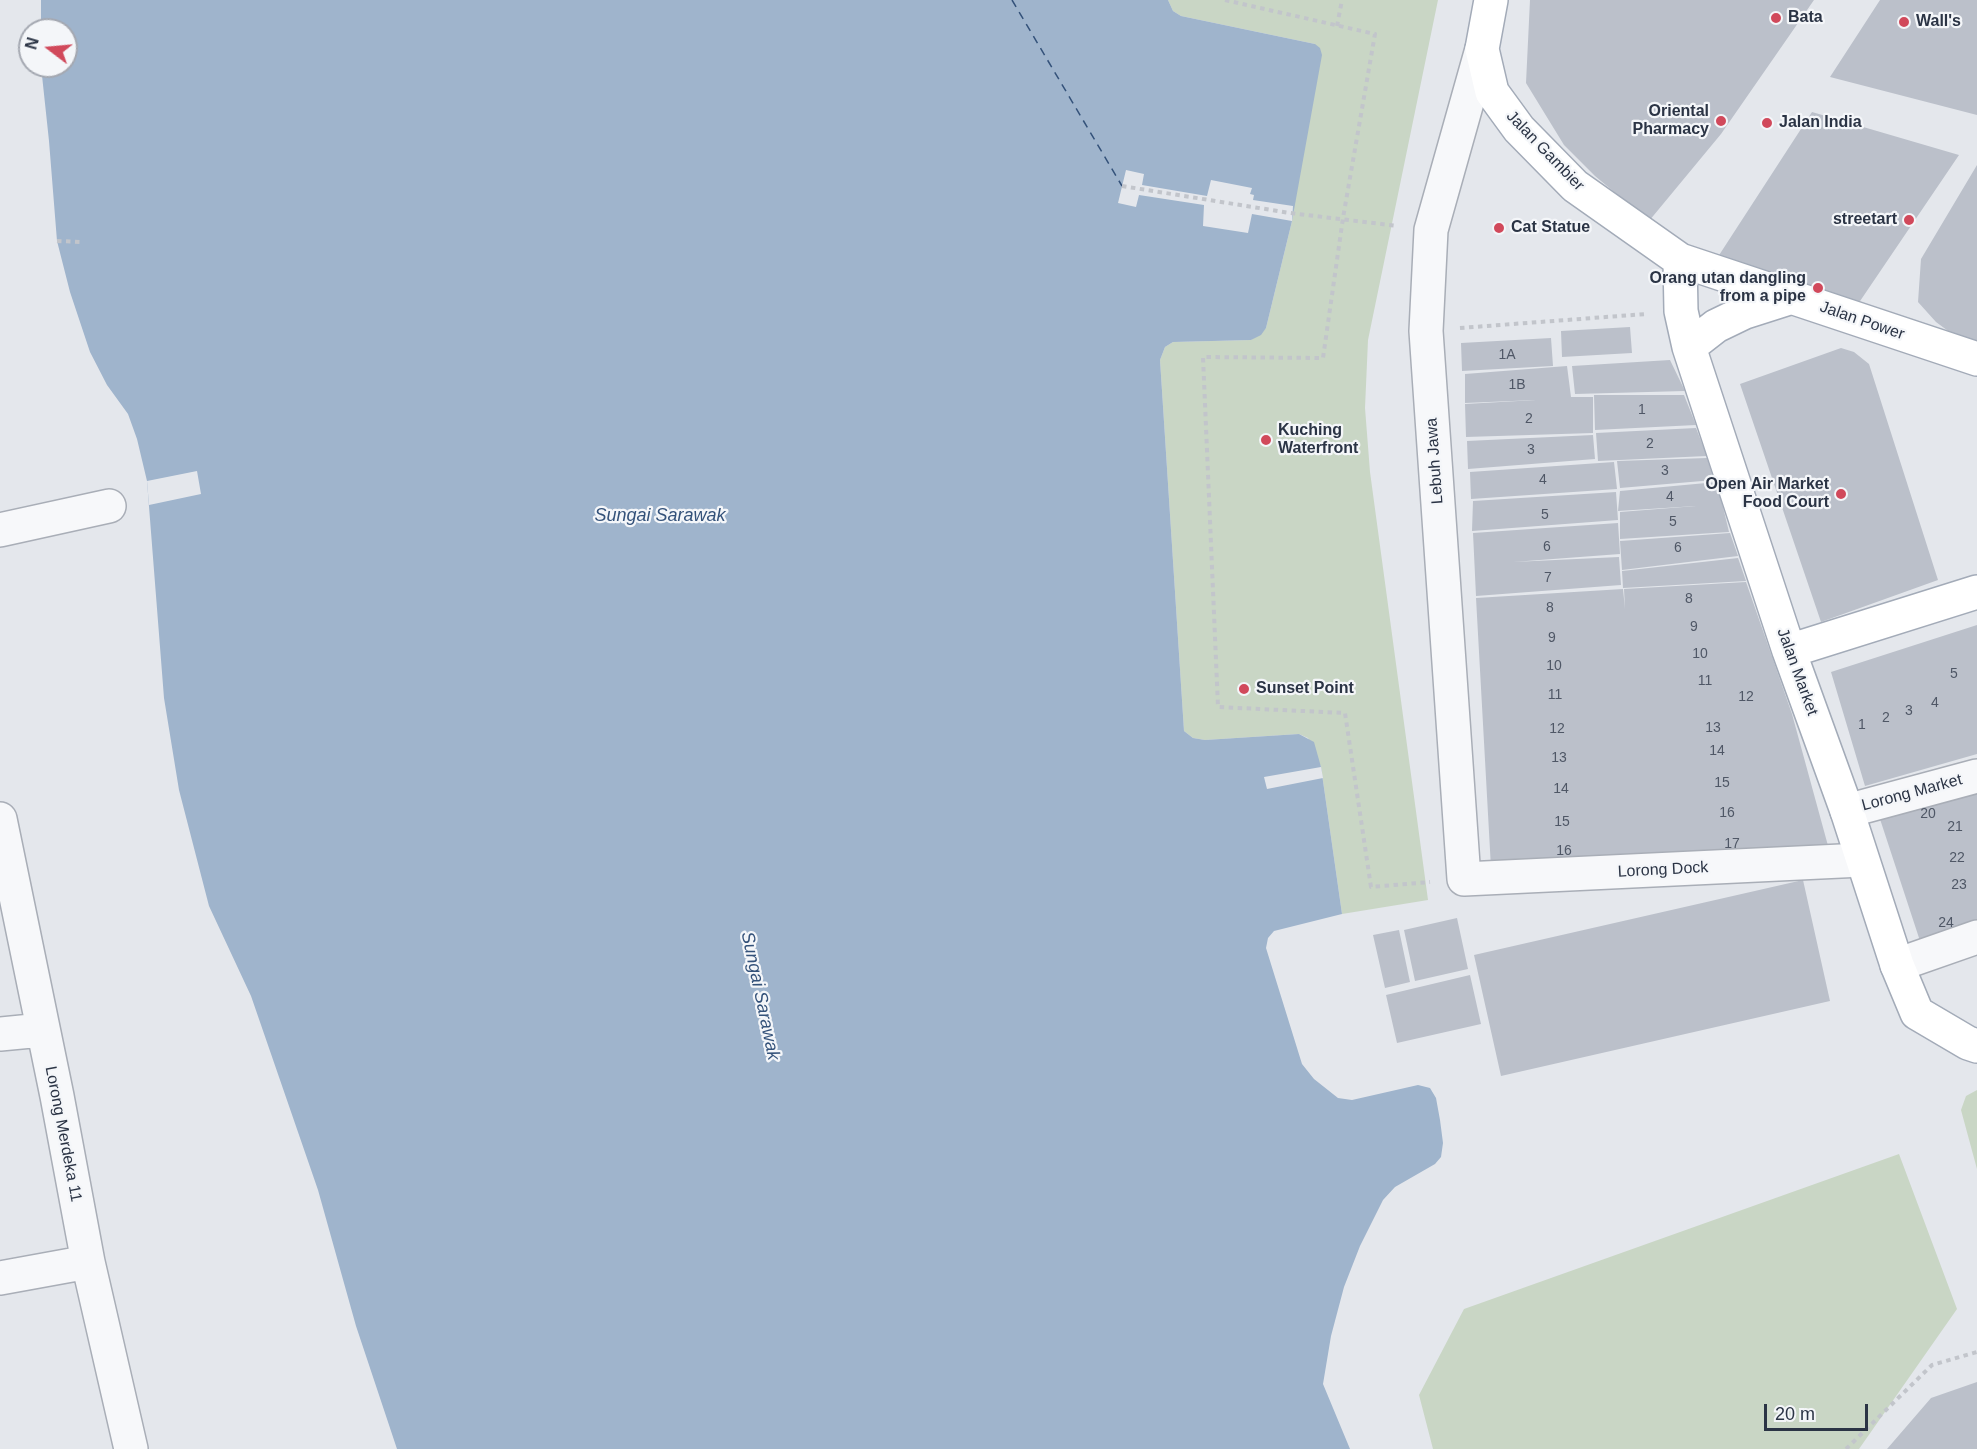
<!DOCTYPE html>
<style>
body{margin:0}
#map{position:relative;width:1977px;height:1449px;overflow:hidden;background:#e4e7ec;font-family:Arial,sans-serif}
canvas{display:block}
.north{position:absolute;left:18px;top:18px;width:60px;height:60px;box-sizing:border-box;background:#f4f6f9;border:2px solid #a4a8b1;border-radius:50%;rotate:286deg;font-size:16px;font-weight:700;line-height:24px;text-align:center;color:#2b3445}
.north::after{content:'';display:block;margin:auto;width:21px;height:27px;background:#d1495b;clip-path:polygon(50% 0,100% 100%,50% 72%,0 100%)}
.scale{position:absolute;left:1764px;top:1404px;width:104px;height:27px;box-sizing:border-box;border:3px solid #2b3445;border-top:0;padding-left:8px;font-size:18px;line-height:21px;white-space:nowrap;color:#2b3445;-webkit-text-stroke:4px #f4f6f9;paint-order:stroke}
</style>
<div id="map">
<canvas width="1977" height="1449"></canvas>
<div class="north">N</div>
<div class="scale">20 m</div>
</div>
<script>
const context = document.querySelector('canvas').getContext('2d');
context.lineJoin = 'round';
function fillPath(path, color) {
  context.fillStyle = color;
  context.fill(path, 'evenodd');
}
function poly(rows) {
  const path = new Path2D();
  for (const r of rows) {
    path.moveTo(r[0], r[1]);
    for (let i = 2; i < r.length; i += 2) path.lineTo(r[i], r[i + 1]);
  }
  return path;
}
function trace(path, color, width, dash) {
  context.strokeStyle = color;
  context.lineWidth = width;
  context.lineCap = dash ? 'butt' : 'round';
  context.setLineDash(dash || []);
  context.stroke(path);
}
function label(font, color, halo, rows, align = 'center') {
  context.font = font + ' Arial,sans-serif';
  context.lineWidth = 4.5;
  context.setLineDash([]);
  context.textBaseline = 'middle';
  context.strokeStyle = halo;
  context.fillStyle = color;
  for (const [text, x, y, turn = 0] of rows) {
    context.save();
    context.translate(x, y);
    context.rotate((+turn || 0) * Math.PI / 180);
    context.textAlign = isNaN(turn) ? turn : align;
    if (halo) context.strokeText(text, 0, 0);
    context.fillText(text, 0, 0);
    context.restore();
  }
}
fillPath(poly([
 [1168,0,1438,0,1368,340,1365,408,1370,472,1428,900,1342,914,1321,767,1308,738,1299,734,1205,740,1193,738,1184,731,1160,360,1165,347,1173,342,1251,340,1266,328,1292,221,1315,44,1181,16,1173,11],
 [1977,1090,1977,1169,1961,1110,1966,1096],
 [1899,1154,1957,1309,1859,1449,1433,1449,1419,1395,1464,1309]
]), '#c9d6c5');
fillPath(poly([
 [41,0,1168,0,1173,11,1181,16,1315,44,1320,48,1322,55,1292,221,1266,328,1261,335,1251,340,1173,342,1165,347,1160,360,1184,731,1193,738,1205,740,1299,734,1314,742,1321,767,1342,914,1274,931,1268,938,1266,948,1302,1064,1314,1079,1338,1098,1352,1100,1418,1085,1430,1088,1436,1098,1440,1120,1443,1143,1441,1157,1435,1164,1395,1187,1383,1200,1360,1246,1344,1287,1331,1336,1323,1384,1350,1449,397,1449,356,1326,318,1190,251,996,209,906,179,790,164,698,147,481,137,439,128,414,107,385,90,352,70,292,57,241,49,141,41,66,66,66,66,30,41,30]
]), '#9fb4cc');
fillPath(poly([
 [1126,170,1144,174,1142,185,1207,196,1211,180,1252,188,1250,194,1254,195,1253,200,1293,206,1292,221,1252,214,1248,233,1203,226,1204,205,1139,195,1136,207,1118,203],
 [197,471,201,494,149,505,147,481],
 [1321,767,1323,778,1267,789,1264,777]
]), '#e4e7ec');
trace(poly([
 [1012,0,1122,186]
]), '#34527a', 1.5, [8, 6]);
fillPath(poly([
 [1530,0,1814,0,1721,134,1649,221,1595,176,1564,145,1526,83],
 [1880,0,1977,0,1977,115,1830,77],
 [1812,112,1959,155,1854,310,1712,266],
 [1977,165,1977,343,1959,339,1936,322,1918,302,1921,259],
 [1630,327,1632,353,1562,357,1561,331],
 [1551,338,1553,366,1462,371,1461,343],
 [1841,348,1854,352,1869,364,1938,580,1821,622,1740,384],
 [1670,360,1685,391,1575,394,1572,366],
 [1567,366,1571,397,1593,397,1593,433,1466,437,1465,404,1536,400,1465,403,1465,374],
 [1594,395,1684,395,1696,425,1595,430],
 [1696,428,1707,456,1598,461,1596,433],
 [1593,435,1595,459,1468,469,1467,441],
 [1707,458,1714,480,1620,488,1617,461],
 [1614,462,1617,489,1471,499,1470,472],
 [1717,482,1729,532,1620,539,1620,512,1696,506,1618,511,1620,491],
 [1616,492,1618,520,1472,531,1473,501],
 [1618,523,1620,554,1513,562,1619,557,1621,585,1476,596,1473,533],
 [1730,533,1738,556,1622,570,1620,541],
 [1738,558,1746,581,1623,588,1622,571],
 [1746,582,1792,714,1830,853,1491,868,1476,598,1623,589,1625,609,1624,589],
 [1977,625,1977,754,1865,786,1831,672],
 [1974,784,1977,794,1977,926,1921,944,1879,816],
 [1803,880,1830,1001,1501,1076,1474,955],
 [1457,918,1468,969,1415,981,1404,930],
 [1399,930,1410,982,1385,988,1373,935],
 [1470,975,1481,1024,1397,1043,1386,995],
 [1977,1382,1977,1449,1887,1449,1931,1398]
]), '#bbc0ca');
const minor = poly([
 [1482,49,1431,230,1426,331,1464,879,1862,860],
 [0,530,109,506],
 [1847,811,1977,776],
 [0,819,57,1096,88,1262,131,1449],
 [1897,965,1977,937],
 [0,1034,42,1030],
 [0,1278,88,1262]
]);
const major = poly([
 [1491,0,1482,49,1492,92,1519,129,1575,186,1680,260,1977,359],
 [1680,260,1681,311,1689,347,1789,651,1847,811,1897,965,1917,1013,1968,1043,1977,1046],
 [1689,347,1716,326,1745,312,1792,297],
 [1789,651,1977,592]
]);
trace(minor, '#a9aeb7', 36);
trace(major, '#a3abb8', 36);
trace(poly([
 [1225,0,1375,34,1343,218,1323,358,1203,357,1218,707,1345,713,1371,887,1430,882],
 [1337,26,1342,0],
 [1122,186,1290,213,1398,226],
 [57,241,82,242],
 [1460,328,1646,314],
 [1846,1449,1932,1365,1977,1352]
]), '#c2c5cb', 4, [4.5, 4.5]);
trace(minor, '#f7f8fa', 33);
trace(major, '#fff', 33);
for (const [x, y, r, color] of [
 [1776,18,6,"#d1495b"],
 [1904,22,6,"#d1495b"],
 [1721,121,6,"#d1495b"],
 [1767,123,6,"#d1495b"],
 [1909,220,6,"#d1495b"],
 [1499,228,6,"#d1495b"],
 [1818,288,6,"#d1495b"],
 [1266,440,6,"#d1495b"],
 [1841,494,6,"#d1495b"],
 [1244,689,6,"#d1495b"]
]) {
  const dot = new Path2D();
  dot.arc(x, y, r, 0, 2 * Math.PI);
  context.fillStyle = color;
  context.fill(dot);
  trace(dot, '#f4f6f9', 2);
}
label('14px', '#4f5766', null, [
 ["1A",1507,355],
 ["1B",1517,385],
 ["1",1642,410],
 ["2",1529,419],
 ["2",1650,444],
 ["3",1531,450],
 ["3",1665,471],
 ["4",1543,480],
 ["4",1670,497],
 ["5",1545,515],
 ["5",1673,522],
 ["6",1547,547],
 ["6",1678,548],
 ["7",1548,578],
 ["8",1689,599],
 ["8",1550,608],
 ["9",1694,627],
 ["9",1552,638],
 ["10",1700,654],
 ["10",1554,666],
 ["5",1954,674],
 ["11",1705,681],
 ["11",1555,695],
 ["12",1746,697],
 ["4",1935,703],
 ["3",1909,711],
 ["2",1886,718],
 ["1",1862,725],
 ["13",1713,728],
 ["12",1557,729],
 ["14",1717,751],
 ["13",1559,758],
 ["15",1722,783],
 ["14",1561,789],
 ["16",1727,813],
 ["20",1928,814],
 ["15",1562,822],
 ["21",1955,827],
 ["17",1732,844],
 ["16",1564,851],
 ["22",1957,858],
 ["23",1959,885],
 ["24",1946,923]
]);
label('bold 16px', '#2b3445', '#f4f6f9', [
 ["Bata",1788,18],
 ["Wall's",1916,22],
 ["Oriental",1709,112,"right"],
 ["Pharmacy",1709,130,"right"],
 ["Jalan India",1779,123],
 ["streetart",1897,220,"right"],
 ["Cat Statue",1511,228],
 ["Orang utan dangling",1806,279,"right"],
 ["from a pipe",1806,297,"right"],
 ["Kuching",1278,431],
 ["Waterfront",1278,449],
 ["Open Air Market",1829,485,"right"],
 ["Food Court",1829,503,"right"],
 ["Sunset Point",1256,689]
], 'left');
label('16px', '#2b3445', '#f4f6f9', [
 ["Jalan Gambier",1545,151,46],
 ["Jalan Power",1862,321,19],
 ["Lebuh Jawa",1435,461,-94],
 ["Jalan Market",1797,672,70],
 ["Lorong Market",1912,793,-15],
 ["Lorong Dock",1663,870,-3],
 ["Lorong Merdeka 11",63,1134,79]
]);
label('italic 18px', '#34527a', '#f4f6f9', [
 ["Sungai Sarawak",660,516],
 ["Sungai Sarawak",760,996,78]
]);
</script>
